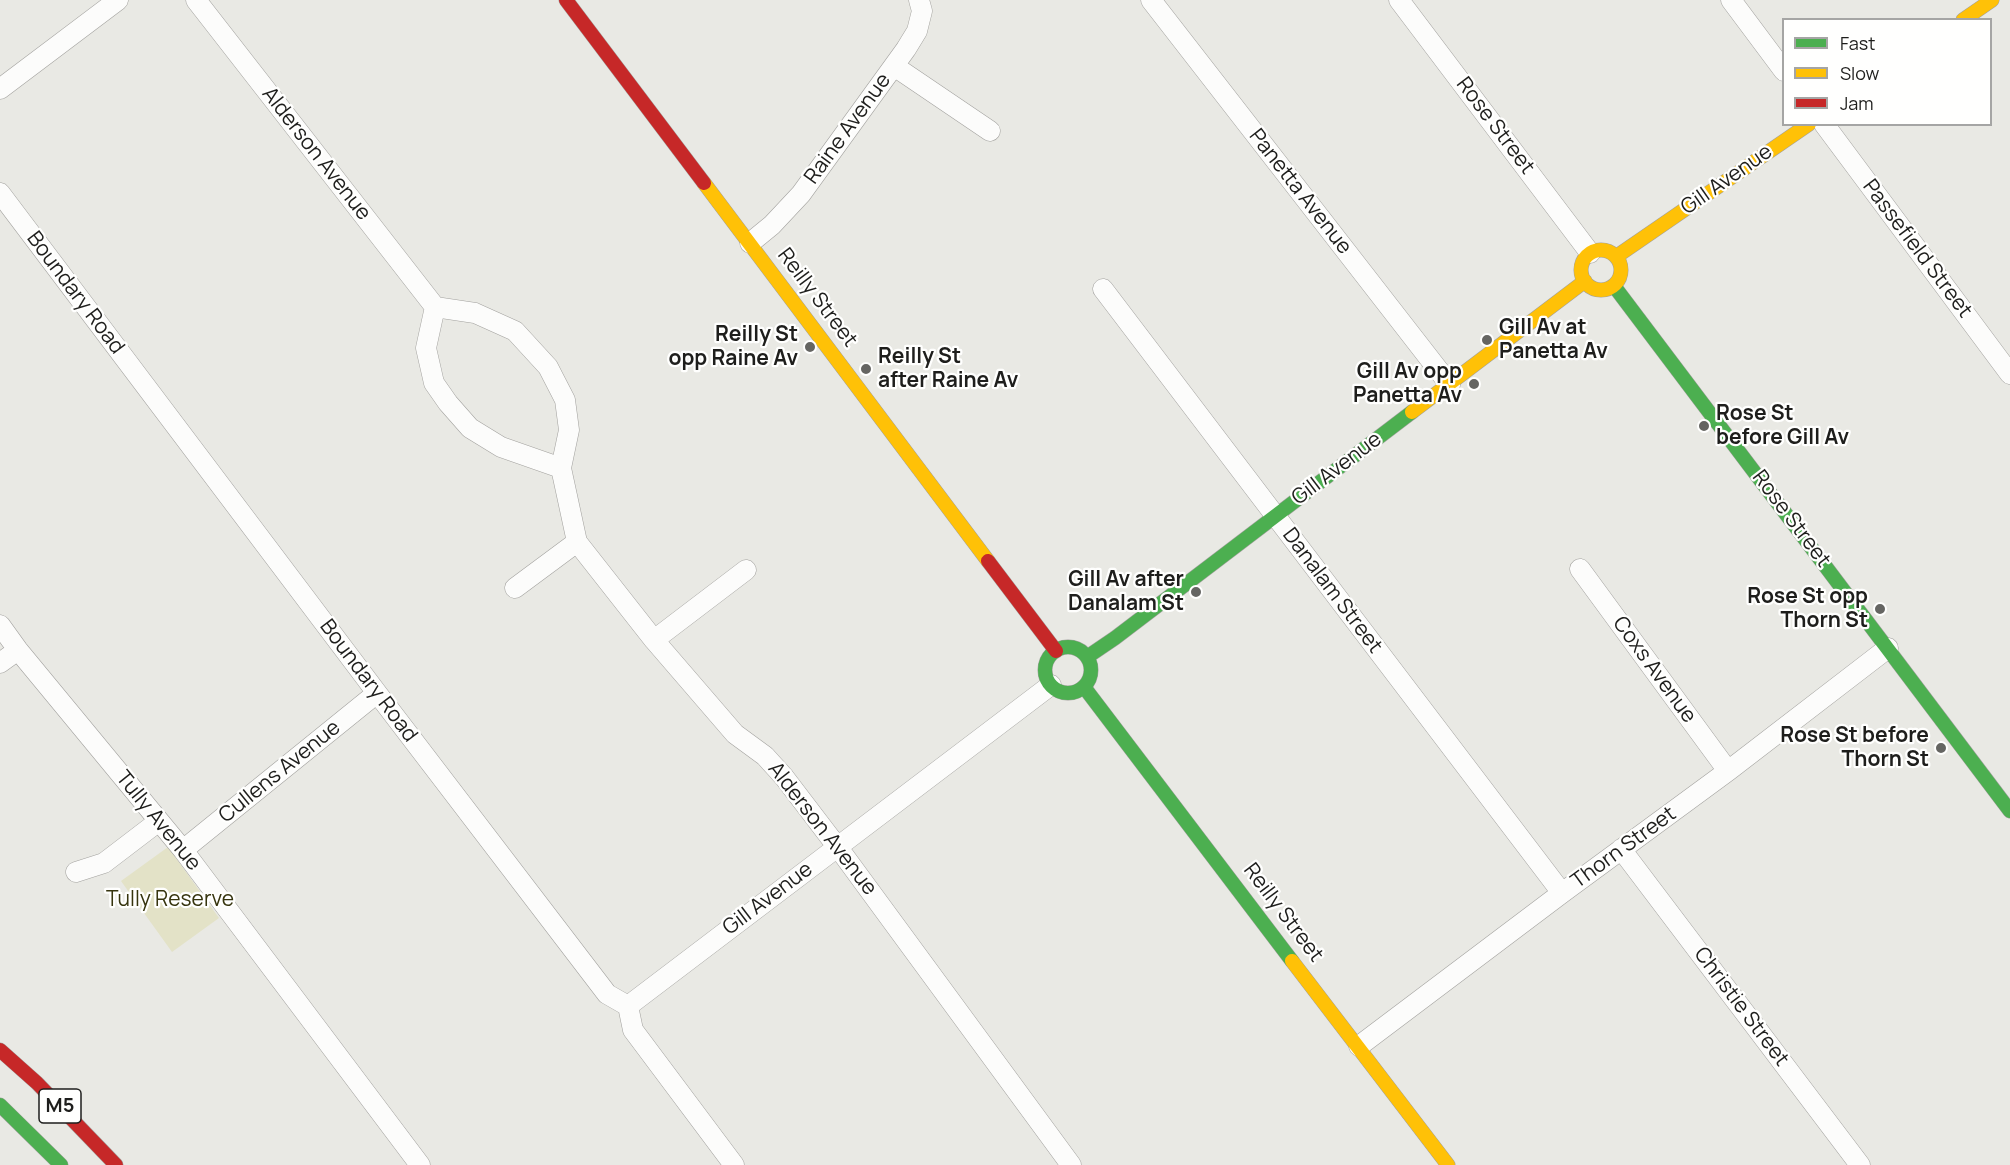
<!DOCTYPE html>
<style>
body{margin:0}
#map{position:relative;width:2010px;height:1165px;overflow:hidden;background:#e9e9e4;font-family:Manrope,sans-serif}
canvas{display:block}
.legend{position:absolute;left:1782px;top:18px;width:210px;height:108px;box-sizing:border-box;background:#fffffe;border:2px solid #a5a5a4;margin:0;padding:8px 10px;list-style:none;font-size:18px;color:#1e1e1c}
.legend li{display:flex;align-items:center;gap:12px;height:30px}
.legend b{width:30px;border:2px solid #a5a5a4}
</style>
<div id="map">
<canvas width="2010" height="1165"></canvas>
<ul class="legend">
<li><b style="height:8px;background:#4caf50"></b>Fast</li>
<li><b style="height:8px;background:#ffc107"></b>Slow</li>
<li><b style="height:8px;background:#c62828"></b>Jam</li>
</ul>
</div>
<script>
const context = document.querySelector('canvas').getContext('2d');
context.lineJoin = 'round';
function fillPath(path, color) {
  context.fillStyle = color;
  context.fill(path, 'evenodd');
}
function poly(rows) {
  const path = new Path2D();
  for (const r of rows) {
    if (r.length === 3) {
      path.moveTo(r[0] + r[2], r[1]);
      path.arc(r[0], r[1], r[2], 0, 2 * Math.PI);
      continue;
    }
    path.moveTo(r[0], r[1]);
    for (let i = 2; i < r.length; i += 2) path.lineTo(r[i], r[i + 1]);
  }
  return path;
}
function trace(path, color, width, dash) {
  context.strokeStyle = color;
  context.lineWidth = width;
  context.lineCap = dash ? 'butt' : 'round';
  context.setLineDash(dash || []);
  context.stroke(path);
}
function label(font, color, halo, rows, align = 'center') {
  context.font = font + ' Manrope,sans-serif';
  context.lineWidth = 4.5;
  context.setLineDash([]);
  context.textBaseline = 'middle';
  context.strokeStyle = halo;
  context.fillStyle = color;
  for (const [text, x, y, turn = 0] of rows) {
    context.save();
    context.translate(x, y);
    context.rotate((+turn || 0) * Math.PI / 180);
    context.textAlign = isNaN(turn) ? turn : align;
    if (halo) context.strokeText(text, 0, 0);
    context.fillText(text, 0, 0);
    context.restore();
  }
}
fillPath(poly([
 [168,847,219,918,172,952,121,881]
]), '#e3e2c7');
const street = poly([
 [196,0,435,307,475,313,515,331,548,367,565,400,569,430,561,468,577,542,654,640,735,734,765,756,784,777,845,857,1071,1165],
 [1151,0,1450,385],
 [1399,0,1590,253],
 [1731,0,1784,71],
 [894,66,990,131],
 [0,89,118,0],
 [1824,124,2010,374],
 [0,193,377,693,607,994,628,1006,633,1030,734,1165],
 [750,243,772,225,801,194,906,49,917,31,922,11,919,0],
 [1103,289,1562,893],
 [435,307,426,348,434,383,448,403,470,428,501,447,561,468],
 [1580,569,1728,771],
 [515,588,577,542],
 [0,625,18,650,183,850,420,1165],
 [654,640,746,570],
 [0,663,18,650],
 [1621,849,1860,1165],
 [183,850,377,693],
 [76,872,104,863,159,821],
 [628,1006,1051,685],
 [1359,1046,1562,893,1728,771,1888,648]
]);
const fast = poly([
 [1614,286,2010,811],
 [1068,670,23],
 [1087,657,1115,638,1412,412],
 [1084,687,1292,961],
 [0,1105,61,1165]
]);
const slow = poly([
 [1963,20,1992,0],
 [704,183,988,561],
 [1601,270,20],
 [1617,256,1809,124],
 [1412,412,1585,281],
 [1292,961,1448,1165]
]);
const jam = poly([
 [566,0,704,183],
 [988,561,1056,651],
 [0,1050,37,1083,116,1165]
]);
trace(street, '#a2a19e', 21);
trace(fast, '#a2a19e', 15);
trace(slow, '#a2a19e', 15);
trace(jam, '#a2a19e', 15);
trace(street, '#fcfcfb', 20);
trace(fast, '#4caf50', 14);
trace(slow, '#ffc107', 14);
trace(jam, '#c62828', 14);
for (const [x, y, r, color] of [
 [1487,340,6,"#656562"],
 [810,347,6,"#656562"],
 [866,369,6,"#656562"],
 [1474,384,6,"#656562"],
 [1704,426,6,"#656562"],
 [1196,592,6,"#656562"],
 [1880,609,6,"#656562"],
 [1941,748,6,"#656562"]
]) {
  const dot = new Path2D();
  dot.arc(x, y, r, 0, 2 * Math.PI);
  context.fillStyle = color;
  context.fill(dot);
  trace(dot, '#fffffe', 2);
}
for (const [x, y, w] of [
 [60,1106,42]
]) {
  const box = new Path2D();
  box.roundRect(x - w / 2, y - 17, w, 34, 4.5);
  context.fillStyle = '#fffffe';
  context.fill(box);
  trace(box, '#1e1e1c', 1.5);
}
label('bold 20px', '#1e1e1c', null, [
 ["M5",60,1106]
]);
label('21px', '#1e1e1c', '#fffffe', [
 ["Rose Street",1495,126,53],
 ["Raine Avenue",848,129,-54],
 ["Alderson Avenue",316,154,52],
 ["Gill Avenue",1727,180,-35],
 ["Panetta Avenue",1300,192,52],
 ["Passefield Street",1917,249,53],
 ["Boundary Road",75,293,53],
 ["Reilly Street",817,298,53],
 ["Gill Avenue",1337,469,-37],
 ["Rose Street",1791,519,53],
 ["Danalam Street",1332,591,53],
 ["Coxs Avenue",1654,670,54],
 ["Boundary Road",368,681,53],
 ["Cullens Avenue",280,772,-39],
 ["Tully Avenue",158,821,51],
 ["Alderson Avenue",822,829,52],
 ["Thorn Street",1624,848,-36],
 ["Gill Avenue",768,899,-37],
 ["Reilly Street",1283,913,53],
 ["Christie Street",1741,1007,53]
]);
label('bold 21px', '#1e1e1c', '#fffffe', [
 ["Gill Av at",1499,328,"left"],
 ["Panetta Av",1499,352,"left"],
 ["Reilly St",798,335],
 ["opp Raine Av",798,359],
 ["Reilly St",878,357,"left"],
 ["after Raine Av",878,381,"left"],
 ["Gill Av opp",1462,372],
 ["Panetta Av",1462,396],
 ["Rose St",1716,414,"left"],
 ["before Gill Av",1716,438,"left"],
 ["Gill Av after",1184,580],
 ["Danalam St",1184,604],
 ["Rose St opp",1868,597],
 ["Thorn St",1868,621],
 ["Rose St before",1929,736],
 ["Thorn St",1929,760]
], 'right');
label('21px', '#36340e', '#fffffe', [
 ["Tully Reserve",170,900]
]);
</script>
